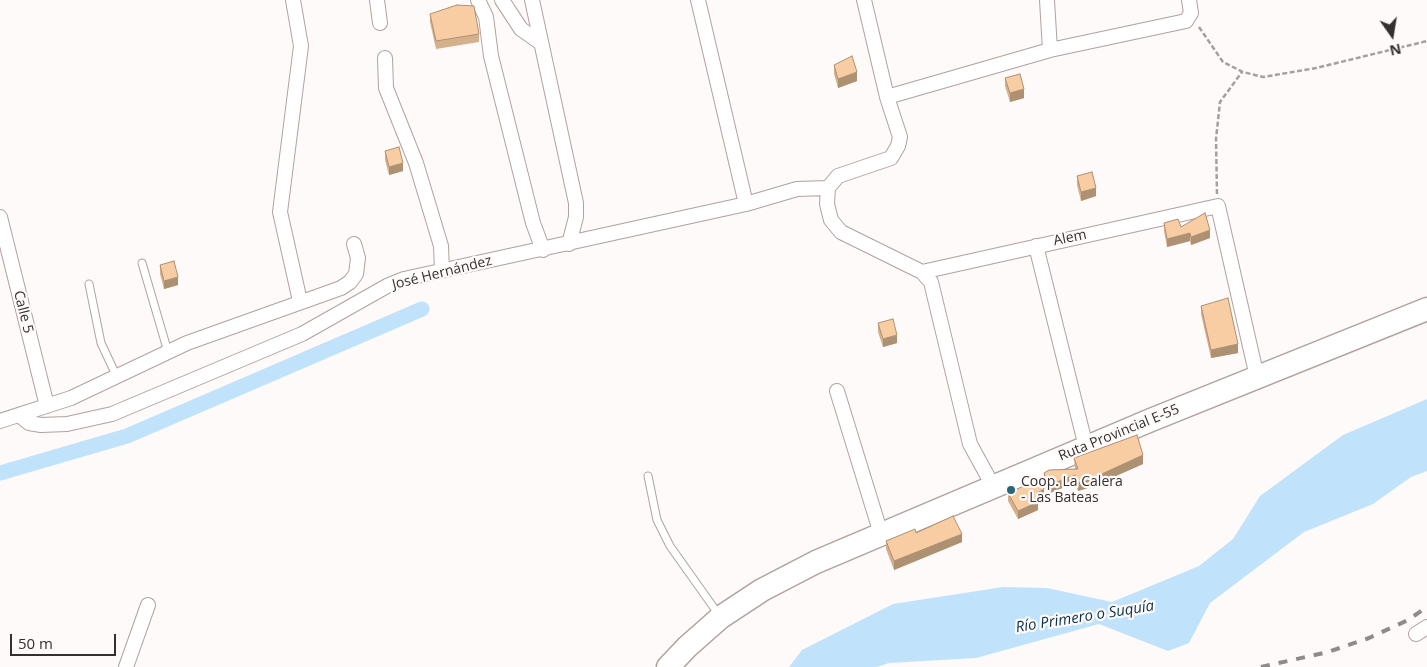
<!DOCTYPE html>
<meta charset="utf-8">
<style>
body{margin:0}
#map{position:relative;width:1427px;height:667px;overflow:hidden;background:#fdfaf9;font-family:"Open Sans",sans-serif}
canvas{display:block}
.north{position:absolute;left:1367px;top:10px;width:50px;height:50px;-webkit-text-stroke:4px #fdfaf9;paint-order:stroke;rotate:167deg;font-size:14px;font-weight:700;line-height:20px;text-align:center;color:#352f2d}
.north::after{content:'';display:block;margin:auto;width:18px;height:22px;background:#352f2d;clip-path:polygon(50% 0,100% 100%,50% 72%,0 100%)}
.scale{position:absolute;left:10px;top:634px;width:106px;height:22px;box-sizing:border-box;border:2px solid #352f2d;border-top:0;padding-left:6px;font-size:15px;line-height:18px;white-space:nowrap;color:#352f2d;-webkit-text-stroke:4px #fdfaf9;paint-order:stroke}
</style>
<div id="map">
<canvas width="1427" height="667"></canvas>
<div class="north">N</div>
<div class="scale">50 m</div>
</div>
<script>
const context = document.querySelector('canvas').getContext('2d');
context.lineJoin = 'round';
function fillPath(path, color) {
  context.fillStyle = color;
  context.fill(path, 'evenodd');
}
function poly(rows) {
  const path = new Path2D();
  for (const r of rows) {
    path.moveTo(r[0], r[1]);
    for (let i = 2; i < r.length; i += 2) path.lineTo(r[i], r[i + 1]);
  }
  return path;
}
function trace(path, color, width, dash) {
  context.strokeStyle = color;
  context.lineWidth = width;
  context.lineCap = dash ? 'butt' : 'round';
  context.setLineDash(dash || []);
  context.stroke(path);
}
function label(font, color, halo, rows, align = 'center') {
  context.font = font + ' "Open Sans",sans-serif';
  context.lineWidth = 4.5;
  context.setLineDash([]);
  context.textBaseline = 'middle';
  context.strokeStyle = halo;
  context.fillStyle = color;
  for (const [text, x, y, turn = 0] of rows) {
    context.save();
    context.translate(x, y);
    context.rotate((+turn || 0) * Math.PI / 180);
    context.textAlign = isNaN(turn) ? turn : align;
    if (halo) context.strokeText(text, 0, 0);
    context.fillText(text, 0, 0);
    context.restore();
  }
}
fillPath(poly([
 [1427,399,1427,471,1411,477,1373,504,1304,532,1210,603,1189,643,1168,651,1099,624,976,658,889,663,877,667,789,667,802,650,893,604,1003,587,1047,588,1112,602,1199,566,1233,539,1260,496,1343,435]
]), '#c1e2fb');
trace(poly([
 [0,473,127,436,422,309]
]), '#c1e2fb', 15);
const service = poly([
 [142,263,168,352],
 [89,284,101,343,116,375],
 [648,476,657,520,670,546,719,615]
]);
const minor = poly([
 [293,0,301,46,280,212,300,301],
 [377,0,380,23],
 [478,0,486,17,491,56,533,223,543,250],
 [502,0,521,29,541,43],
 [532,0,576,203,576,217,569,244],
 [698,0,746,204],
 [864,0,887,97,900,137,898,146,891,158,838,176,828,188,827,204,831,220,841,232,922,272,931,282,970,444,993,486],
 [1047,0,1050,50],
 [385,58,386,88,416,163,441,246,442,271],
 [887,97,1050,50,1186,21,1191,13,1189,0],
 [0,217,47,406],
 [1036,246,1086,447],
 [922,272,1218,206,1257,377],
 [837,391,881,534],
 [19,415,29,423,41,425,67,424,112,414,302,334,387,286,404,279,746,204,797,189,828,188],
 [0,421,71,398,187,343,341,288,350,282,356,274,358,258,354,244],
 [1416,634,1427,627],
 [126,667,148,605]
]);
const primary = poly([
 [668,667,687,647,721,617,762,590,816,562,1151,420,1427,309]
]);
trace(service, '#b1a29d', 9);
trace(minor, '#b1a29d', 16);
trace(primary, '#b1a29d', 25);
trace(poly([
 [1199,27,1223,62,1243,72,1263,77,1316,68,1427,41],
 [1217,194,1216,139,1220,102,1242,72]
]), '#a4a09f', 2.5, [5, 2.5]);
trace(service, '#fff', 7);
trace(minor, '#fff', 14);
trace(primary, '#fff', 22);
trace(poly([
 [1261,667,1328,652,1369,638,1408,620,1427,607]
]), '#8f8b89', 4, [9, 9]);
fillPath(poly([
 [430,14,479,34,479,42,436,49,430,22],
 [834,65,857,81,838,88,834,74],
 [1005,78,1024,98,1010,102,1005,86],
 [385,151,403,171,389,175,385,160],
 [1077,176,1096,196,1081,201,1077,185],
 [1164,223,1181,227,1210,238,1191,245,1190,241,1167,247,1164,231],
 [160,265,178,285,164,289,160,274],
 [1201,306,1238,353,1211,358,1201,314],
 [878,323,897,343,883,347,878,332],
 [1074,458,1143,464,1091,487,1078,491,1075,483,1047,494,1044,482,1044,473,1075,469],
 [1008,493,1044,497,1038,501,1038,510,1018,519,1008,501],
 [916,533,962,542,894,570,886,549,886,541]
]), '#d5b08d');
fillPath(poly([
 [857,72,857,81,838,88,838,79],
 [1024,89,1024,98,1010,102,1010,93],
 [403,163,403,171,389,175,389,167],
 [1096,188,1096,196,1081,201,1081,192],
 [1210,230,1210,238,1191,245,1191,237],
 [1190,233,1190,241,1167,247,1167,239],
 [178,277,178,285,164,289,164,281],
 [897,335,897,343,883,347,883,339],
 [1238,344,1238,353,1211,358,1211,350],
 [1143,455,1143,464,1091,487,1078,491,1078,483],
 [1075,475,1075,483,1047,494,1047,486],
 [1044,489,1044,497,1037,502,1037,493],
 [1038,502,1038,510,1018,519,1018,511],
 [962,534,962,542,894,570,894,561]
]), '#ae9073');
const building = poly([
 [457,5,474,6,479,34,436,41,430,14,457,5],
 [852,56,857,72,838,79,834,65,852,56],
 [1020,74,1024,89,1010,93,1005,78,1020,74],
 [399,147,403,163,389,167,385,151,399,147],
 [1092,172,1096,188,1081,192,1077,176,1092,172],
 [1205,213,1210,230,1191,237,1190,233,1167,239,1164,223,1178,219,1181,227,1205,213],
 [174,261,178,277,164,281,160,265,174,261],
 [1228,298,1238,344,1211,350,1201,306,1228,298],
 [893,319,897,335,883,339,878,323,893,319],
 [1137,435,1143,455,1091,479,1078,483,1075,475,1047,486,1044,473,1049,470,1078,469,1074,458,1137,435],
 [1042,478,1044,489,1037,493,1038,502,1018,511,1008,493,1042,478],
 [953,516,962,534,894,561,886,541,915,529,916,533,953,516]
]);
fillPath(building, '#f8cda4');
trace(building, '#ae9073', 1);
for (const [x, y, r, color] of [
 [1011,490,5,"#27667b"]
]) {
  const dot = new Path2D();
  dot.arc(x, y, r, 0, 2 * Math.PI);
  context.fillStyle = color;
  context.fill(dot);
  trace(dot, '#fdfaf9', 2);
}
label('14px', '#352f2d', '#fdfaf9', [
 ["Alem",1070,238,-12],
 ["José Hernández",442,273,-14],
 ["Calle 5",23,312,76],
 ["Ruta Provincial E-55",1119,433,-22]
]);
label('14px', '#352f2d', '#fdfaf9', [
 ["Coop. La Calera",1021,482],
 ["- Las Bateas",1021,498]
], 'left');
label('italic 15px', '#0b334a', '#fdfaf9', [
 ["Río Primero o Suquía",1085,617,-9]
]);
</script>
